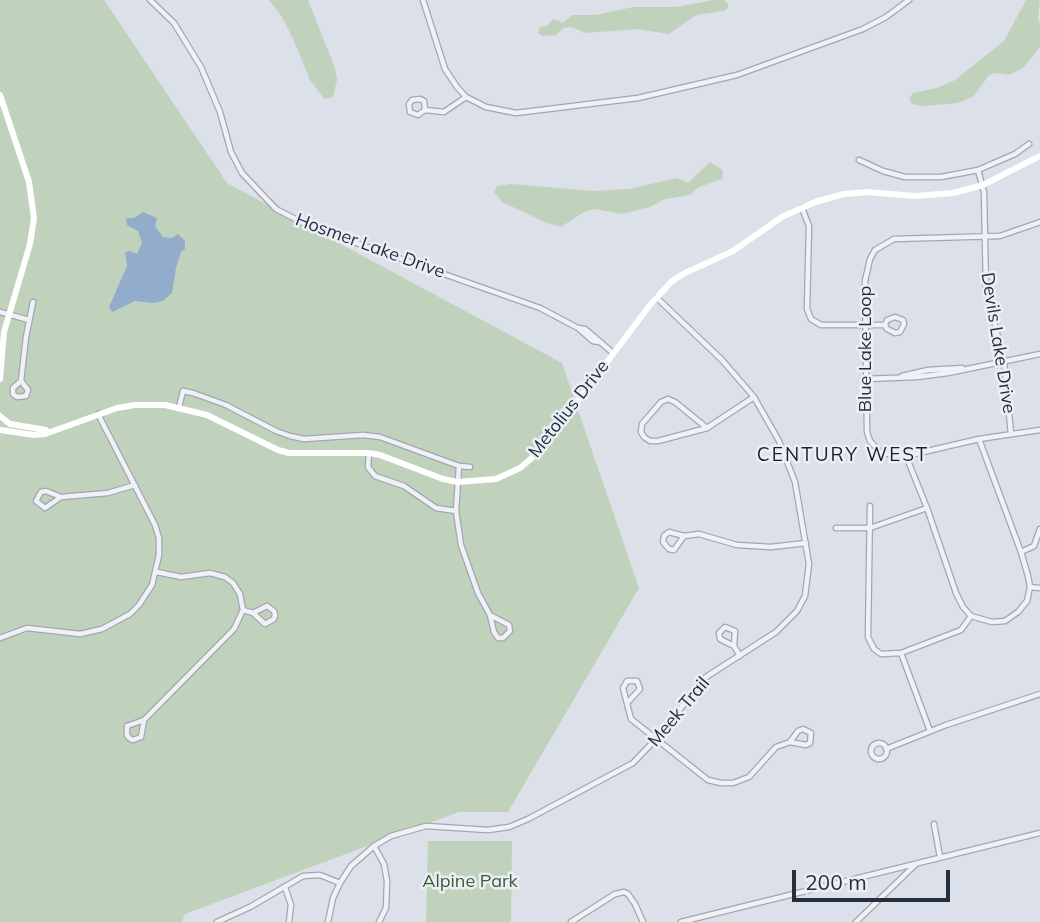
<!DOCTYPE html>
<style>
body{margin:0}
#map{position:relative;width:1040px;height:922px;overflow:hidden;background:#dce0e8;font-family:Mulish,sans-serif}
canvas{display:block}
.scale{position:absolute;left:792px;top:870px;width:158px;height:32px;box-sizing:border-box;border:4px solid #242e3f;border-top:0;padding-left:9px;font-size:21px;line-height:24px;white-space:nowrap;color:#242e3f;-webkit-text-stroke:5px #ebeff5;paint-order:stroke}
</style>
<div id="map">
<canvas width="1040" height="922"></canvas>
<div class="scale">200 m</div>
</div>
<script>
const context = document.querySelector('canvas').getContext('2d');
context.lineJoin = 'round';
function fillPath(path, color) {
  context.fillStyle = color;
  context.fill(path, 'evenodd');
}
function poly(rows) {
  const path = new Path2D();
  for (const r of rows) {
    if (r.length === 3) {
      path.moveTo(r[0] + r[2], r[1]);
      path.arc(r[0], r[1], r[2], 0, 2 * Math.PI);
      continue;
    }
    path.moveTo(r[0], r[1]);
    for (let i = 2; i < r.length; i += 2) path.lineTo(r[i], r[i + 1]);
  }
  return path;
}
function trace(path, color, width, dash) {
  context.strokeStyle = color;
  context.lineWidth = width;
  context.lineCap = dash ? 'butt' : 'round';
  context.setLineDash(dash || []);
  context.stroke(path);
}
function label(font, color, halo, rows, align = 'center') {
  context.font = font + ' Mulish,sans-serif';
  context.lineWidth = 5;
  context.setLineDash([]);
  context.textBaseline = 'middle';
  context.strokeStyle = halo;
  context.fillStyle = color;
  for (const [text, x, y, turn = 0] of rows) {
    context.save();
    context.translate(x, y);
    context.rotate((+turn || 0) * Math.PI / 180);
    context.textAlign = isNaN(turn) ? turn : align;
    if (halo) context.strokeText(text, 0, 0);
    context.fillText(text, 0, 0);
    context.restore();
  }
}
fillPath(poly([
 [0,0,104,0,227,183,562,363,639,588,508,812,459,812,185,914,182,922,0,922],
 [269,0,308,0,335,68,337,80,333,97,324,99,310,80,294,41,282,17],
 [714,0,724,0,728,4,728,8,724,11,696,15,669,34,636,29,586,33,571,27,563,28,556,35,542,36,538,33,540,27,547,26,552,20,557,20,563,23,572,15,596,15,633,7,676,7],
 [1026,0,1040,0,1038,19,1040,24,1040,47,1023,68,1009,75,995,73,989,75,974,96,958,103,922,106,912,104,909,98,913,93,937,88,955,80,1004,41],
 [710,162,723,170,722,179,699,187,690,195,665,199,650,207,622,214,594,209,584,212,561,227,547,223,502,202,494,192,497,186,511,184,594,191,629,189,677,178,688,183],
 [428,841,512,841,511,922,426,922]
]), '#c1d2bc');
fillPath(poly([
 [143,212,157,218,155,226,163,237,172,238,178,234,185,241,185,249,181,252,176,268,172,293,163,301,153,303,135,301,112,312,109,307,127,266,125,252,130,251,137,254,142,243,138,231,127,225,126,218,134,218]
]), '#92adcc');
const street = poly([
 [150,0,174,23,201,67,220,112,231,152,242,173,276,209,311,227,540,308,578,328,585,329,613,353],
 [423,0,445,69,457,87,466,97,486,107,516,113,638,98,737,75,863,29,886,17,909,0],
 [425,110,424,101,420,99,412,100,409,104,410,112,418,115,425,110,444,112,466,97],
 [859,160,883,171,905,177,941,177,978,170,1015,154,1029,144],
 [978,170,984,192,986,288,1004,362,1011,434],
 [802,208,809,226,807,309,811,319,821,325,885,325,887,329,895,333,900,332,904,324,903,320,895,317,887,320,885,325],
 [1040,222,1000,236,894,239,875,250,870,259,865,281,867,432,870,441,881,453,906,456,979,439,1040,430],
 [0,312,29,320],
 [578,328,593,341,599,342],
 [902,376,928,370,962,368],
 [866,379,917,377,948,373,1040,354],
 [21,381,13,388,13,394,17,397,26,396,28,390,21,381,26,337,33,302],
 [179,407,183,391,193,393,226,405,276,431,290,436,304,439,363,435,380,437,459,466,470,467],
 [707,428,675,402,668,399,661,402,642,424,641,432,644,437,650,441,658,441,707,428,754,397],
 [369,453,368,467,375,476,404,486,436,508,456,511],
 [906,456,927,508,956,593,963,607,971,616,992,622,1005,621,1018,612,1027,601,1030,587,1028,576,1021,552,979,439],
 [459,466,456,511,461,545,478,593,490,615,494,632,498,638,503,638,510,631,509,625,490,615],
 [61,497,46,491,41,492,36,501,45,508,61,497,108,493,135,485],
 [870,506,868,637,874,649,881,654,901,653,961,630,971,616],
 [836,528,870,528,927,508],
 [684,536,674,550,669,549,663,542,664,536,669,532,684,536,699,534,737,545,771,547,806,543],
 [1021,552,1034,546,1040,529],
 [1030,587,1040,588],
 [243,610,253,613,265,624,274,619,275,615,274,611,267,606,253,613],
 [0,638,27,628,80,634,102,629,130,614,139,605,152,585,159,555,159,538,155,525,98,414],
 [734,646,720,639,719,633,725,627,735,631,734,646,740,656],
 [901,653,930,731],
 [628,702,640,689,637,681,627,681,623,688,631,719,708,780,721,783,733,783,749,777,776,747,790,742,798,731,803,729,811,733,810,743,806,745,790,742],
 [144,720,141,737,133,740,129,738,127,735,127,726,144,720,234,629,243,610,240,594,233,583,225,577,210,573,181,577,157,572],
 [879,751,8],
 [886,749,946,725,1040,694],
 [934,824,940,857],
 [374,846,384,864,387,881,386,908,379,922],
 [285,887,291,905,289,922],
 [217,922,250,907,303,876,320,875,340,883],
 [328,922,333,898,340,883,351,866,374,846,391,836,426,826,488,830,509,827,528,819,633,763,655,740,706,677,776,632,797,611,805,596,809,564,795,482,779,441,754,397,722,360,657,298],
 [571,922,615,894,624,892,628,894,635,904,643,922],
 [681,922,1040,833],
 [856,922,916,864]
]);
trace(street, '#a1a7b2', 7);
trace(street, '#eff1f6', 4.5);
trace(poly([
 [0,95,29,182,34,218,30,244,4,332,0,379],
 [0,416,10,424,46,430],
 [0,430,34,435,45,434,117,408,135,405,165,405,207,415,278,450,289,453,369,453,380,455,443,479,458,482,496,479,520,468,540,451,650,305,672,281,685,273,733,251,782,217,815,202,844,194,868,192,915,196,953,193,983,185,1040,156]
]), '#fff', 6);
label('18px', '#242e3f', '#ebeff5', [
 ["Hosmer Lake Drive",370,246,20],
 ["Devils Lake Drive",998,343,81],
 ["Blue Lake Loop",866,349,-90],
 ["Metolius Drive",569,409,-52],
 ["Meek Trail",679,712,-50]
]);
label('18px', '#385c30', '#ebeff5', [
 ["Alpine Park",470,882]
]);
context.letterSpacing = '2px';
label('19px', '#171f30', '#ebeff5', [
 ["CENTURY WEST",843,455]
]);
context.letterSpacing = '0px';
</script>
